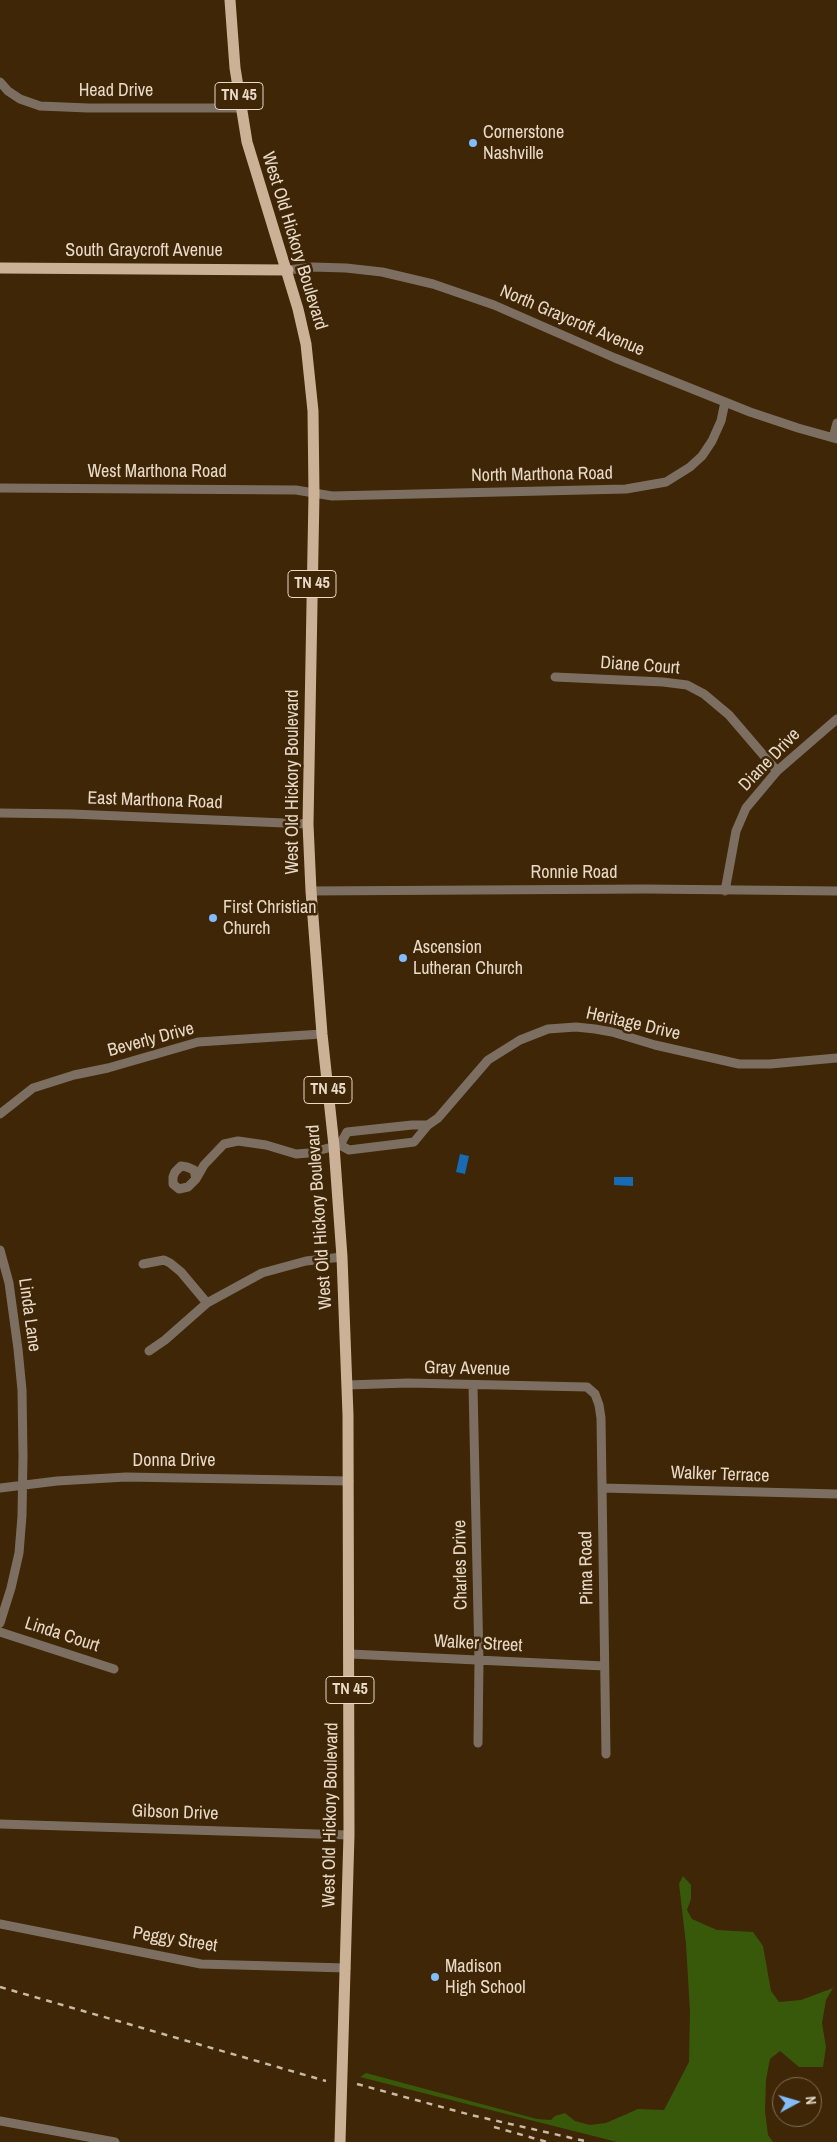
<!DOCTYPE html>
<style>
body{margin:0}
#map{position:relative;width:837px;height:2142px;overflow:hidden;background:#3e2606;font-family:"Archivo Narrow",sans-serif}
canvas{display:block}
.north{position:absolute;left:772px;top:2077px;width:50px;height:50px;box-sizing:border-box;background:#3e2606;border:1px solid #826e54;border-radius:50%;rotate:84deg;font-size:14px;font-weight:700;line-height:20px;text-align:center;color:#e8d9c8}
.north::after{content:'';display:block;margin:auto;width:18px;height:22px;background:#82bcfa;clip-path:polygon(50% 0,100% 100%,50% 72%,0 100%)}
</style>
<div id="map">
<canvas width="837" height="2142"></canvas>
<div class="north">N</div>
</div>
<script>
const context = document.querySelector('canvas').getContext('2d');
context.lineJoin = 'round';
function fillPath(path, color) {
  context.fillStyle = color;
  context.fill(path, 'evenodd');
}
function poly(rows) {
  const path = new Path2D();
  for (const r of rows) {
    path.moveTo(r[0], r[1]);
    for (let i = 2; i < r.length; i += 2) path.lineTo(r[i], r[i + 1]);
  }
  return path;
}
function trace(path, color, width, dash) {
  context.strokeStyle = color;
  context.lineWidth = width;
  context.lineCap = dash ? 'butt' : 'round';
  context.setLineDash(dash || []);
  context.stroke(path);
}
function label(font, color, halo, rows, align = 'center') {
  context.font = font + ' "Archivo Narrow",sans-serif';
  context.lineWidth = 5;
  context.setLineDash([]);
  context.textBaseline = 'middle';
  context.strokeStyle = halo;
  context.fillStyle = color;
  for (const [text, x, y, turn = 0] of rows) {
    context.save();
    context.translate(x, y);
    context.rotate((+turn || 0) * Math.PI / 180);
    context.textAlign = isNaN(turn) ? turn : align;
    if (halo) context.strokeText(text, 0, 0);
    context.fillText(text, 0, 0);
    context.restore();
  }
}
fillPath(poly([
 [683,1876,691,1885,691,1899,687,1910,692,1919,717,1930,753,1932,763,1946,771,1991,779,2002,801,2000,833,1988,826,2000,822,2023,826,2047,823,2067,799,2067,780,2051,770,2059,766,2080,765,2111,768,2135,773,2142,617,2142,360,2077,366,2073,537,2119,551,2120,555,2116,565,2113,575,2121,590,2125,606,2123,638,2109,664,2110,689,2062,690,2012,686,1944,679,1884]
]), '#38590a');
fillPath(poly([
 [460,1154,469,1156,465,1174,456,1172],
 [614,1177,633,1177,633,1186,614,1185]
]), '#166bb4');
trace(poly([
 [0,82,8,91,20,99,40,106,88,108,240,108],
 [288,270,312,267,346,268,382,272,433,284,494,305,615,358,750,412,798,428,837,439],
 [833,438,837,423],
 [0,488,296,490,332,496,626,489,666,482,690,467,702,456,712,441,721,421,725,402],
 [555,677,663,682,687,685,704,694,729,715,777,771],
 [0,813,72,814,308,824],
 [311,891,645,889,837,891],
 [725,891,736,831,746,808,777,771,837,719],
 [0,1114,33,1088,74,1075,108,1068,198,1042,322,1034],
 [340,1145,347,1132,412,1125,428,1125],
 [196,1179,194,1170,187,1167,181,1166,175,1172,173,1177,173,1184,179,1189,188,1187,196,1179,204,1165,224,1144,238,1141,266,1145,296,1154,309,1153,340,1145,349,1150,414,1142,428,1125,438,1118,488,1060,520,1040,548,1029,576,1027,595,1029,612,1032,655,1045,739,1064,770,1064,837,1058],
 [0,1250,9,1283,18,1349,22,1390,23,1456,22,1516,19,1553,11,1588,0,1623],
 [143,1264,164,1260,170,1263,181,1272,207,1303],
 [149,1351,165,1340,207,1303,262,1273,306,1261,342,1257],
 [347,1385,408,1383,587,1387,595,1394,599,1405,601,1418,606,1754],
 [473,1386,479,1661,478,1743],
 [0,1488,57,1481,126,1477,349,1481],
 [602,1488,837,1494],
 [0,1632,114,1669],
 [350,1654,604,1666],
 [0,1824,349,1835],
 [0,1924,201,1964,346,1968],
 [0,2121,115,2142]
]), '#7c6f62', 9);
trace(poly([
 [230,0,235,68,247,142,298,309,306,344,313,411,314,494,308,824,311,891,322,1034,334,1146,342,1257,348,1415,349,1835,340,2142],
 [0,268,288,270]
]), '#cbb296', 11);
trace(poly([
 [0,1987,326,2081],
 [357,2084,471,2115,589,2142],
 [494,2127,547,2142]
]), '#c9b9a5', 2.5, [6, 6]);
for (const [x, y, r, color] of [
 [473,143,5,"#82bcfa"],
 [213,918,5,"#82bcfa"],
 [403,958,5,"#82bcfa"],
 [435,1977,5,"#82bcfa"]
]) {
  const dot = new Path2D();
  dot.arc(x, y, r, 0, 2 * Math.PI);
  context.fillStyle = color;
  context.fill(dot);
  trace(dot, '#3e2606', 2);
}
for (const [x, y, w] of [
 [239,96,48],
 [312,584,48],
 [328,1090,48],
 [350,1690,48]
]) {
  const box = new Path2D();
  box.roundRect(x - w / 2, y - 13.5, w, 27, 4);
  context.fillStyle = '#3e2606';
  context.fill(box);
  trace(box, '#e8d9c8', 1);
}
label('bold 16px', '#e8d9c8', null, [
 ["TN 45",239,96],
 ["TN 45",312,584],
 ["TN 45",328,1090],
 ["TN 45",350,1690]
]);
label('18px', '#e8d9c8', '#3e2606', [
 ["Head Drive",116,91],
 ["West Old Hickory Boulevard",294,241,73],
 ["South Graycroft Avenue",144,251],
 ["North Graycroft Avenue",572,321,23],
 ["West Marthona Road",157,472],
 ["North Marthona Road",542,475,-1],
 ["Diane Court",640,666,4],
 ["Diane Drive",770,760,-46],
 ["West Old Hickory Boulevard",293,782,-90],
 ["East Marthona Road",155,801,2],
 ["Ronnie Road",574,873],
 ["Heritage Drive",633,1024,13],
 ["Beverly Drive",151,1040,-15],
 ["West Old Hickory Boulevard",320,1217,-94],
 ["Linda Lane",29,1315,82],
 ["Gray Avenue",467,1369,1],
 ["Donna Drive",174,1461],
 ["Walker Terrace",720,1475,2],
 ["Charles Drive",461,1565,-91],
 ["Pima Road",587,1568,-91],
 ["Linda Court",62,1635,18],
 ["Walker Street",478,1644,3],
 ["Gibson Drive",175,1813,2],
 ["West Old Hickory Boulevard",331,1815,-89],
 ["Peggy Street",175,1940,9]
]);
label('18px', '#e8d9c8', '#3e2606', [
 ["Cornerstone",483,133],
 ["Nashville",483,154],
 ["First Christian",223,908],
 ["Church",223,929],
 ["Ascension",413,948],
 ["Lutheran Church",413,969],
 ["Madison",445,1967],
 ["High School",445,1988]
], 'left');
</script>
